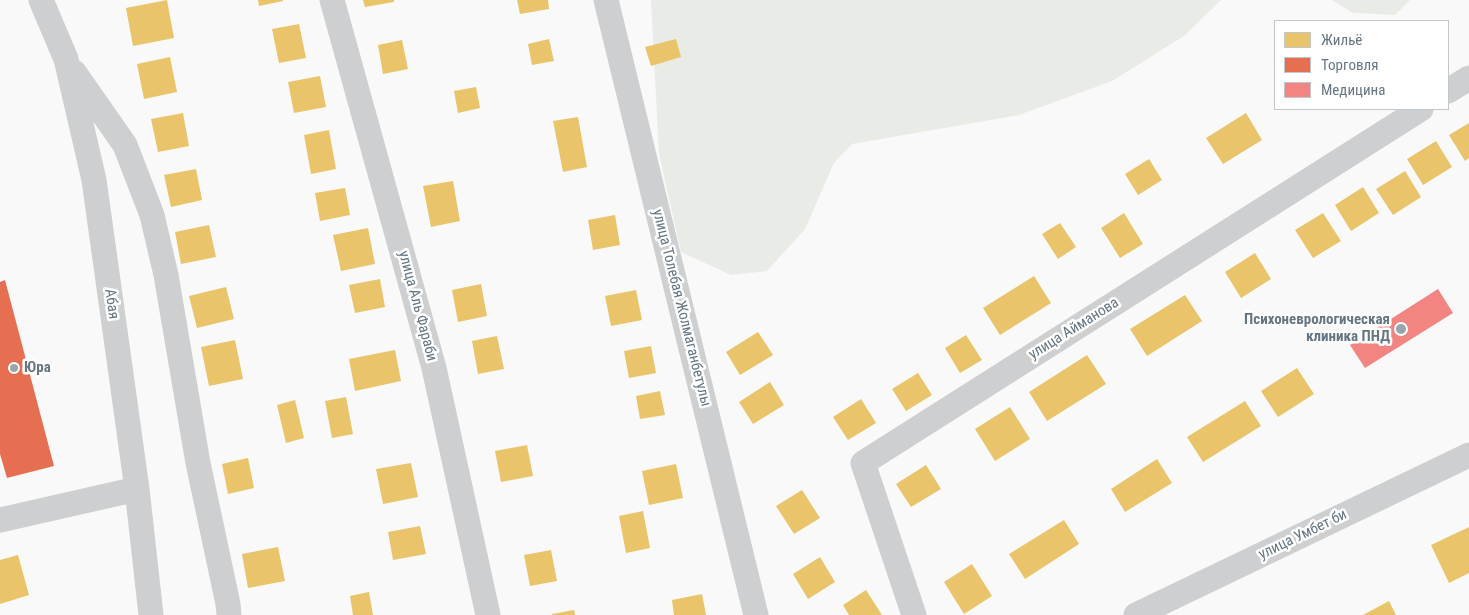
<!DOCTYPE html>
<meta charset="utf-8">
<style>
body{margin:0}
#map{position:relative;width:1469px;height:615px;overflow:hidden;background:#f9f9f9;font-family:"Roboto Condensed",sans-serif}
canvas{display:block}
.legend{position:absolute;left:1274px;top:20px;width:175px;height:90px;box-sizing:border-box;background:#fff;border:1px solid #c1c8cd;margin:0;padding:6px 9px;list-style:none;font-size:15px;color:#657683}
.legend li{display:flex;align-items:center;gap:10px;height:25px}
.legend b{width:25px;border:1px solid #c1c8cd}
</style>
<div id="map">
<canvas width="1469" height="615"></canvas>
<ul class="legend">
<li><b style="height:14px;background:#e9c46a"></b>Жильё</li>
<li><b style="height:14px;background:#e76f51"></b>Торговля</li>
<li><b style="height:14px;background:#f28482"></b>Медицина</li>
</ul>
</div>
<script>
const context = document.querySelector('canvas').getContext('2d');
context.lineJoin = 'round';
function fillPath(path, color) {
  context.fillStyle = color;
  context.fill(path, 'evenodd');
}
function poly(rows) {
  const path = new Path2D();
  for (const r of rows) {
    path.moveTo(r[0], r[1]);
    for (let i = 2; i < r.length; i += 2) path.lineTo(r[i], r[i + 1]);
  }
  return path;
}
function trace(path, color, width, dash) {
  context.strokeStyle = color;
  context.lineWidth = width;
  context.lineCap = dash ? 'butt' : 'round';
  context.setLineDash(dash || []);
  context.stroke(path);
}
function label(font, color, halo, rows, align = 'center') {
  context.font = font + ' "Roboto Condensed",sans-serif';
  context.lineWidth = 5;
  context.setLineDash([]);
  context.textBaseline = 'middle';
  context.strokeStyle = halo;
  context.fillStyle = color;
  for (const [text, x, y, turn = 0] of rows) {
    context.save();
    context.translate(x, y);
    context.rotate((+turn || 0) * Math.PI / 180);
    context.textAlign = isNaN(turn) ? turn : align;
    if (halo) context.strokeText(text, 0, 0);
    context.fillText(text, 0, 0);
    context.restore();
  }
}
fillPath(poly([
 [651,0,1221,0,1184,36,1112,81,1019,115,852,144,834,163,805,229,767,271,731,275,681,252,659,154],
 [1332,0,1410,0,1395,15,1353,13]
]), '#e8ebe6');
fillPath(poly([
 [167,0,174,38,133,46,126,8],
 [258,0,283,0,283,1,259,6],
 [363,0,394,0,394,2,365,7],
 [517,0,548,0,549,9,520,14],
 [299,24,306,58,279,63,272,29],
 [549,39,554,61,532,65,528,44],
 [676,39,681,57,651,66,645,47],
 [402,40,408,69,383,74,378,45],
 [170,57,177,92,144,99,137,64],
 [320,76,326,107,294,113,288,82],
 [476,87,480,108,458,113,454,91],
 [183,113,189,146,158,152,151,119],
 [1246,113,1262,140,1223,164,1206,138],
 [578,117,587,167,563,172,553,121],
 [1469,123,1469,158,1465,161,1449,135],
 [329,130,336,169,311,174,304,135],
 [1436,141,1452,167,1423,185,1407,159],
 [1149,159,1162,180,1138,195,1125,174],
 [196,169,202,200,171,207,164,175],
 [1405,171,1421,197,1393,215,1376,189],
 [453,181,460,221,431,227,423,186],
 [1363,187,1379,213,1351,231,1335,205],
 [345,188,350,215,320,221,315,193],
 [1124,213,1143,244,1120,258,1101,228],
 [1323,213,1341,241,1313,258,1295,230],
 [615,215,620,245,593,250,588,220],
 [1060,223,1076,247,1058,259,1042,234],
 [209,225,216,257,181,264,175,232],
 [368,228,375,264,341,271,333,235],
 [1255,253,1271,279,1241,298,1225,272],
 [1034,276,1051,303,1000,335,983,308],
 [380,279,385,307,355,313,349,285],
 [481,284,487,316,458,322,452,290],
 [226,287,234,319,197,328,189,296],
 [636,290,642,320,611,326,605,296],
 [1185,295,1202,321,1147,356,1130,329],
 [758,332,773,355,740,375,726,352],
 [966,335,982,360,960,373,945,348],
 [497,336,504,369,478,374,472,341],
 [235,340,243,379,209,386,201,347],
 [651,346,656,373,629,378,624,351],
 [395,350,401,381,355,391,349,359],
 [1087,355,1106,384,1047,421,1029,392],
 [1297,368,1314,394,1278,417,1261,391],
 [918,373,932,395,906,411,892,389],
 [770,382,784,405,753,424,739,402],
 [660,391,665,415,640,419,636,396],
 [346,397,353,434,332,438,325,401],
 [861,399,876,423,848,440,833,417],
 [295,400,304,438,286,443,277,405],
 [1245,401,1261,426,1203,462,1187,437],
 [1010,407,1030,439,995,461,975,429],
 [527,445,533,476,501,482,495,451],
 [248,458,254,488,228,494,222,464],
 [1157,459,1172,483,1125,512,1111,489],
 [411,463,418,497,383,504,376,469],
 [676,464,683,498,649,505,642,471],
 [926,465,941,489,911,507,896,484],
 [802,490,820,518,794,534,776,506],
 [643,511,650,548,626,553,619,516],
 [1064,520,1079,544,1025,579,1009,554],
 [420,526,426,554,393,560,388,532],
 [1469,527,1469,573,1449,583,1431,545],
 [278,547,285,581,248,588,242,554],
 [551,550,557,581,530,586,524,555],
 [18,555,29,595,0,604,0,560],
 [820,557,835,582,808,599,793,574],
 [972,564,992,596,964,614,944,582],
 [866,590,882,615,849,615,843,605],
 [369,592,373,615,353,615,350,596],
 [702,594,706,615,674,615,672,600],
 [1389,601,1396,615,1363,615],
 [574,610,575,615,552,615,552,614]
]), '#e9c46a');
fillPath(poly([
 [5,280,54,466,7,478,0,454,0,282]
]), '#e76f51');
fillPath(poly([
 [1438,289,1453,313,1365,368,1350,345]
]), '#f28482');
trace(poly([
 [41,0,66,59,94,180,137,489,151,615],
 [332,0,434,368,488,615],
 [606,0,756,615],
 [74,72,125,145,152,215,166,275,198,463,228,604,229,615],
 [1448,91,1469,78],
 [0,520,137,489],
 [914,615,863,463,1421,109],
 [1136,615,1469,455]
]), '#cecfd0', 25);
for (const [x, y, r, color] of [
 [1401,329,6,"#99a4ac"],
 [14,368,5,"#99a4ac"]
]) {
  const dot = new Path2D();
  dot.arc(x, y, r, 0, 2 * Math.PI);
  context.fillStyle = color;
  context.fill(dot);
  trace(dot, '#fff', 2);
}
label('15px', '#657683', '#fff', [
 ["Абая",111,304,82],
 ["улица Аль Фараби",417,306,75],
 ["улица Толебая Жолмаганбетулы",681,308,76],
 ["улица Айманова",1074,329,-32],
 ["улица Умбет би",1303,535,-26]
]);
label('bold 15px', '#657683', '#fff', [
 ["Психоневрологическая",1390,320],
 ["клиника ПНД",1390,337],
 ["Юра",24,368,"left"]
], 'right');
</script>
